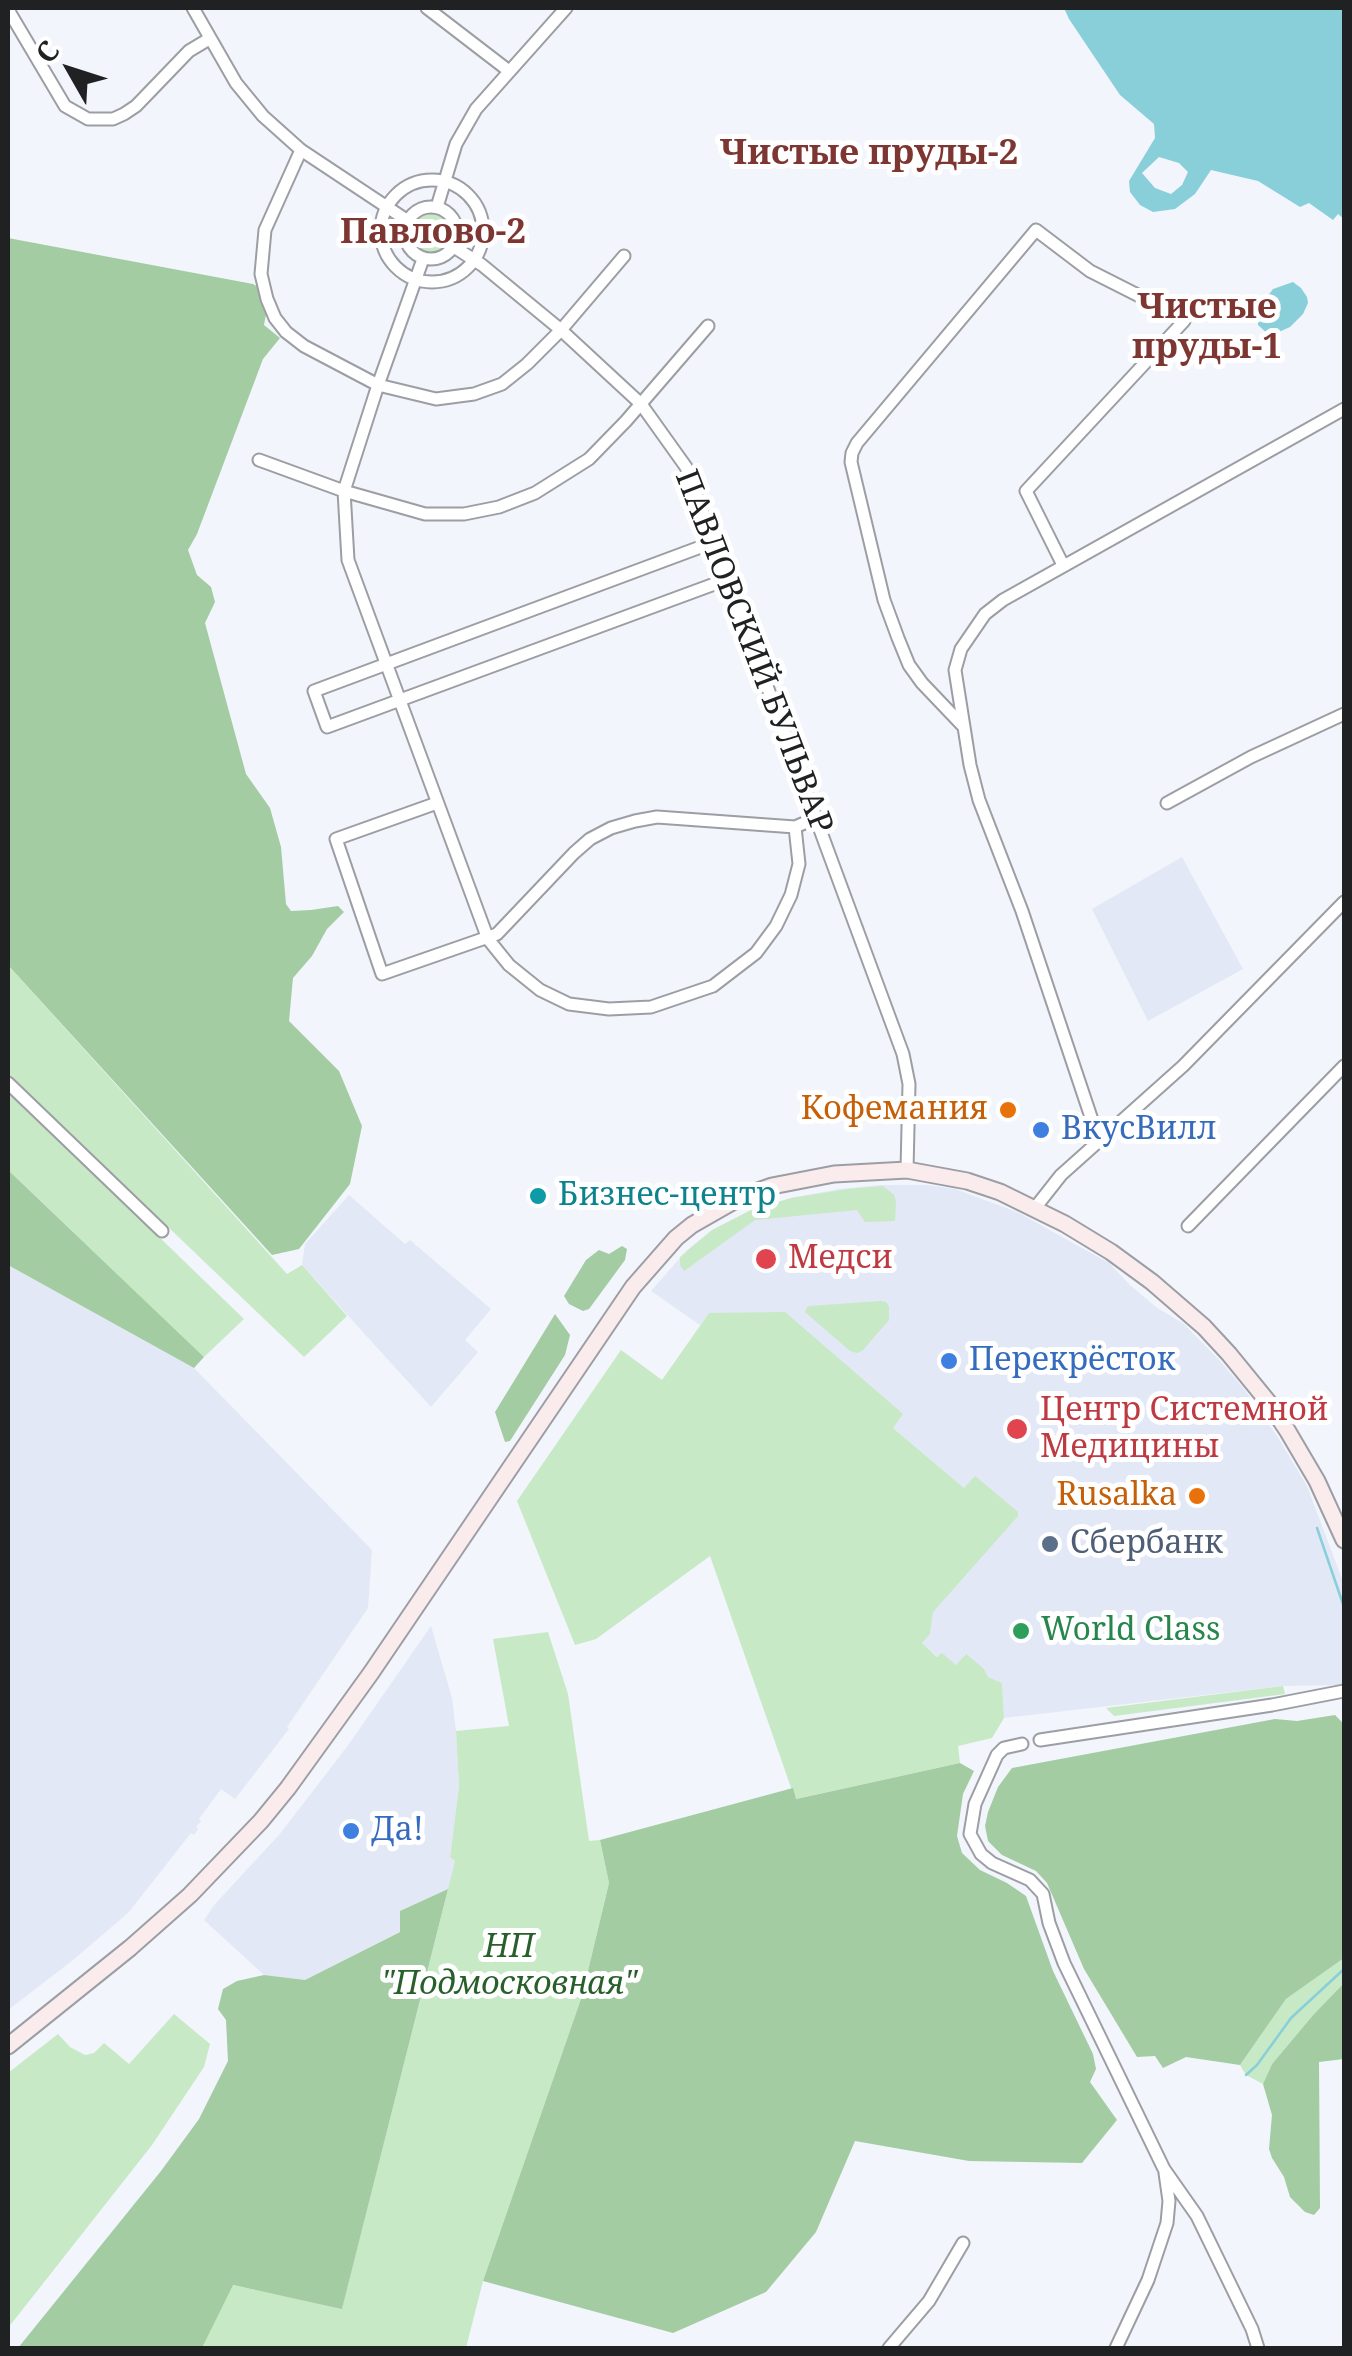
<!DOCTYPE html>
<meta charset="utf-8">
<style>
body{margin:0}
#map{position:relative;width:1352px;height:2356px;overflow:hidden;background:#f2f5fb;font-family:"Noto Serif",serif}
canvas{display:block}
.frame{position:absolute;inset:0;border:10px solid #202123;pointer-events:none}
.north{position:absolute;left:20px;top:20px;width:100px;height:100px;-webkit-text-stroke:8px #fff;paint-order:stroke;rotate:309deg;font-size:28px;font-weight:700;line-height:40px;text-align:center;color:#202123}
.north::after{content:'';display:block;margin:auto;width:35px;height:45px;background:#202123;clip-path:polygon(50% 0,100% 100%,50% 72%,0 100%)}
</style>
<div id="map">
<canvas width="1352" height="2356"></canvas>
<div class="frame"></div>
<div class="north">С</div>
</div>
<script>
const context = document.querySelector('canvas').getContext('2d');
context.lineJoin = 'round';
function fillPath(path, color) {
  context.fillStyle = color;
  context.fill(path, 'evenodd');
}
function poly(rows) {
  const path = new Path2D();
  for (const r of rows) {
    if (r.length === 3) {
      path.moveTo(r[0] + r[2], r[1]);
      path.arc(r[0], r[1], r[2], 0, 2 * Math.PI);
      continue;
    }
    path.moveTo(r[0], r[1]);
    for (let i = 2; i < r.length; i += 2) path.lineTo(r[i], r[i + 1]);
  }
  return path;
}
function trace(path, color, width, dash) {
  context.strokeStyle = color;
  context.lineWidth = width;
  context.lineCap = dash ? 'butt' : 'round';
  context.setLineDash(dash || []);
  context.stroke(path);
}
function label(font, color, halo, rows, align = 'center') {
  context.font = font + ' "Noto Serif",serif';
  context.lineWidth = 10;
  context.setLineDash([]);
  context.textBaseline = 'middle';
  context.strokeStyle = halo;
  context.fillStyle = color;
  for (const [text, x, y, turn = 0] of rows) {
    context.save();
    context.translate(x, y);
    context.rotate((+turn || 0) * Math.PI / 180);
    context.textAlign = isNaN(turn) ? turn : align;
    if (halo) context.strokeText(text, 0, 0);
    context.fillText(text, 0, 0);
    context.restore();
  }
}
fillPath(poly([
 [1182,857,1243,969,1148,1021,1092,909],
 [880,1185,927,1185,955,1189,1017,1212,1109,1263,1130,1285,1156,1307,1184,1324,1220,1361,1245,1390,1279,1439,1307,1486,1344,1584,1344,1685,1283,1686,1004,1718,1002,1683,988,1677,965,1655,957,1665,938,1657,922,1643,930,1633,933,1612,975,1476,965,1489,892,1427,902,1415,722,1314,709,1313,700,1325,651,1291,687,1250,712,1230,752,1210,791,1198,839,1189],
 [349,1195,405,1244,410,1240,491,1309,465,1340,478,1352,431,1407,302,1265,305,1244],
 [8,1265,194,1368,372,1550,368,1608,287,1727,289,1729,235,1799,221,1789,199,1819,201,1821,196,1827,198,1829,194,1835,191,1833,129,1912,73,1960,8,2010],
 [431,1626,452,1698,456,1731,459,1786,450,1856,455,1861,448,1889,400,1911,401,1931,305,1980,264,1975,204,1920,215,1904,279,1835,349,1744]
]), '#e2e8f5');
fillPath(poly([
 [432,233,22],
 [8,965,287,1274,302,1265,347,1316,304,1357,8,1074],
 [8,1091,244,1319,204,1357,8,1170],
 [883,1186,894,1195,896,1202,895,1221,865,1222,857,1210,755,1220,684,1271,680,1265,680,1257,712,1230,751,1210,791,1198,848,1189],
 [880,1301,886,1302,889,1307,889,1320,862,1351,857,1353,850,1351,805,1312,807,1307,810,1306],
 [785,1312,903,1414,893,1428,964,1488,975,1476,1018,1512,1018,1516,933,1612,930,1634,922,1643,937,1657,942,1653,956,1665,966,1654,983,1668,988,1677,1002,1683,1004,1718,992,1738,958,1746,960,1763,795,1799,710,1556,596,1639,575,1645,517,1501,621,1350,662,1380,709,1313],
 [548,1632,568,1694,589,1841,600,1840,609,1883,582,1996,483,2281,466,2348,202,2348,232,2285,342,2308,455,1861,450,1857,459,1786,456,1731,509,1726,493,1639],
 [1283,1686,1285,1694,1114,1716,1106,1708],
 [1344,1958,1344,1983,1314,2014,1272,2064,1263,2084,1246,2075,1240,2065,1286,1999],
 [174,2014,210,2044,204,2067,152,2145,8,2328,8,2073,58,2034,70,2047,85,2055,94,2053,104,2043,129,2064]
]), '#c7e9c6');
fillPath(poly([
 [8,238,253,284,263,290,267,309,264,325,280,338,263,359,197,534,188,550,197,575,211,587,215,602,205,623,246,774,270,808,281,847,286,904,291,911,311,910,338,906,344,912,327,929,312,956,293,978,289,1021,339,1071,362,1126,350,1184,299,1249,272,1255,8,965],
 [8,1170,204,1357,194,1368,8,1265],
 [622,1246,627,1249,625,1260,589,1309,583,1311,569,1304,564,1296,586,1260,599,1250,609,1254],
 [555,1314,570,1335,565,1355,510,1441,505,1442,495,1412],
 [1335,1715,1344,1724,1344,1958,1286,1999,1240,2065,1186,2057,1163,2068,1155,2056,1137,2057,1084,1969,1047,1883,1036,1871,1002,1855,988,1841,985,1826,988,1812,998,1787,1012,1768,1275,1719,1297,1721],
 [960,1763,974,1771,963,1794,957,1836,962,1853,980,1870,1007,1883,1026,1896,1053,1971,1093,2054,1096,2069,1090,2082,1117,2120,1082,2163,969,2161,855,2141,816,2232,766,2292,673,2333,483,2281,582,1996,609,1883,600,1840,793,1788,796,1799],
 [448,1889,342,2309,233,2285,202,2348,18,2348,161,2171,199,2119,228,2061,226,2020,218,2009,223,1989,237,1981,264,1975,305,1980,400,1932,400,1911],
 [1344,1983,1344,2059,1319,2062,1320,2208,1314,2215,1305,2212,1290,2197,1284,2177,1272,2158,1269,2149,1272,2115,1263,2084,1272,2064,1314,2014]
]), '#a3cca2');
fillPath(poly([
 [1064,8,1344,8,1344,219,1338,214,1333,220,1309,203,1300,207,1258,181,1211,170,1195,194,1175,209,1153,212,1140,205,1130,192,1129,181,1155,138,1154,124,1120,95,1069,19],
 [1159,157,1179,163,1188,172,1182,185,1171,194,1155,188,1142,173],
 [1293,282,1301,288,1307,297,1308,303,1303,314,1290,327,1270,336,1258,325,1258,309,1273,289]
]), '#89cfda');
trace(poly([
 [1317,1528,1344,1607],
 [1246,2075,1257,2065,1291,2018,1344,1969]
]), '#89cfda', 2.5);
const street = poly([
 [9,8,10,13,65,106,88,119,113,119,124,114,136,106,189,51,209,39],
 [193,8,236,83,263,116,301,150,408,221],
 [427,8,509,71],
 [301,150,265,230,261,274,267,299,275,318,286,332,304,346,378,385,436,399,474,394,502,384,527,364,561,330,624,256],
 [432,231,51],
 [431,233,26],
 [437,207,456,144,476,109,566,8],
 [454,247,482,265,561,330,641,404,686,467,903,1054,909,1084,907,1170],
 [423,259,378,385,344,491,348,560,488,939,509,965,540,990,569,1004,609,1009,651,1007,713,986,756,953,776,926,791,895,799,864,795,827],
 [259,460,344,491,425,514,464,514,499,507,535,493,589,459,626,421,708,326],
 [714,542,314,691,327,727,728,579],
 [963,726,922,683,909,665,898,638,884,600,851,462,852,453,857,443,1036,230,1090,271,1181,317,1184,321,1026,491,1063,565],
 [437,803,336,839,382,974,497,934,574,853,590,839,611,828,635,821,657,817,795,827,816,818],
 [1167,803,1251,757,1344,714],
 [8,1083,162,1231],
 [1099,1141,1022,911,979,800,970,765,955,670,961,649,985,614,1003,600,1344,409],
 [1035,1208,1061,1175,1183,1066,1344,902],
 [1188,1226,1344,1066],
 [1040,1740,1272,1705,1344,1691],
 [1022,1744,1004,1748,997,1755,975,1804,970,1834,981,1854,992,1863,1030,1880,1043,1894,1049,1923,1064,1963,1164,2169,1197,2216,1252,2329,1258,2348],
 [889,2348,929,2301,963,2243],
 [1116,2348,1148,2280,1167,2223,1169,2201,1165,2173]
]);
const secondary = poly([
 [8,2046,130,1948,190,1895,261,1821,288,1788,371,1673,633,1287,676,1238,692,1225,741,1197,772,1186,834,1174,907,1170,967,1181,1000,1192,1065,1224,1111,1252,1152,1282,1204,1327,1229,1354,1269,1403,1287,1430,1317,1481,1344,1540]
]);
trace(street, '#9c9ea4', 15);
trace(secondary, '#9c9ea4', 19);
trace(street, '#fff', 11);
trace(secondary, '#faeced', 15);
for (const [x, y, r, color] of [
 [1008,1110,10,"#e8710a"],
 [1041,1130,10,"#3f7fe0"],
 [538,1196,10,"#0f9aa8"],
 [766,1259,12,"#e0444e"],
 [949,1361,10,"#3f7fe0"],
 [1017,1429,12,"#e0444e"],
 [1197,1496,10,"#e8710a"],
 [1050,1544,10,"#5c6f8a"],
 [1021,1631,10,"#2e9e5b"],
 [351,1831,10,"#3f7fe0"]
]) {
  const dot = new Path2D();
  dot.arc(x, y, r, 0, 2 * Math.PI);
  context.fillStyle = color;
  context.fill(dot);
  trace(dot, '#fff', 4);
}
label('32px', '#202123', '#fff', [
 ["ПАВЛОВСКИЙ БУЛЬВАР",753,652,69]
]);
label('32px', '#c56008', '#fff', [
 ["Кофемания",988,1110],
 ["Rusalka",1177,1496]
], 'right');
label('32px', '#366cbe', '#fff', [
 ["ВкусВилл",1061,1130],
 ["Перекрёсток",969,1361],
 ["Да!",371,1831]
], 'left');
label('32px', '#0d838f', '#fff', [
 ["Бизнес-центр",558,1196]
], 'left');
label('32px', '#be3a42', '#fff', [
 ["Медси",788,1259],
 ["Центр Системной",1040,1411],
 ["Медицины",1040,1448]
], 'left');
label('32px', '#4e5e75', '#fff', [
 ["Сбербанк",1070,1544]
], 'left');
label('32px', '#27864d', '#fff', [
 ["World Class",1041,1631]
], 'left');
label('italic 32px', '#285f2a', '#fff', [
 ["НП",509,1948],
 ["\"Подмосковная\"",509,1985]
]);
label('bold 35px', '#7d3631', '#fff', [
 ["Чистые пруды-2",869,154],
 ["Павлово-2",433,233],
 ["Чистые",1207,308],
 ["пруды-1",1207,348]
]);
</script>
